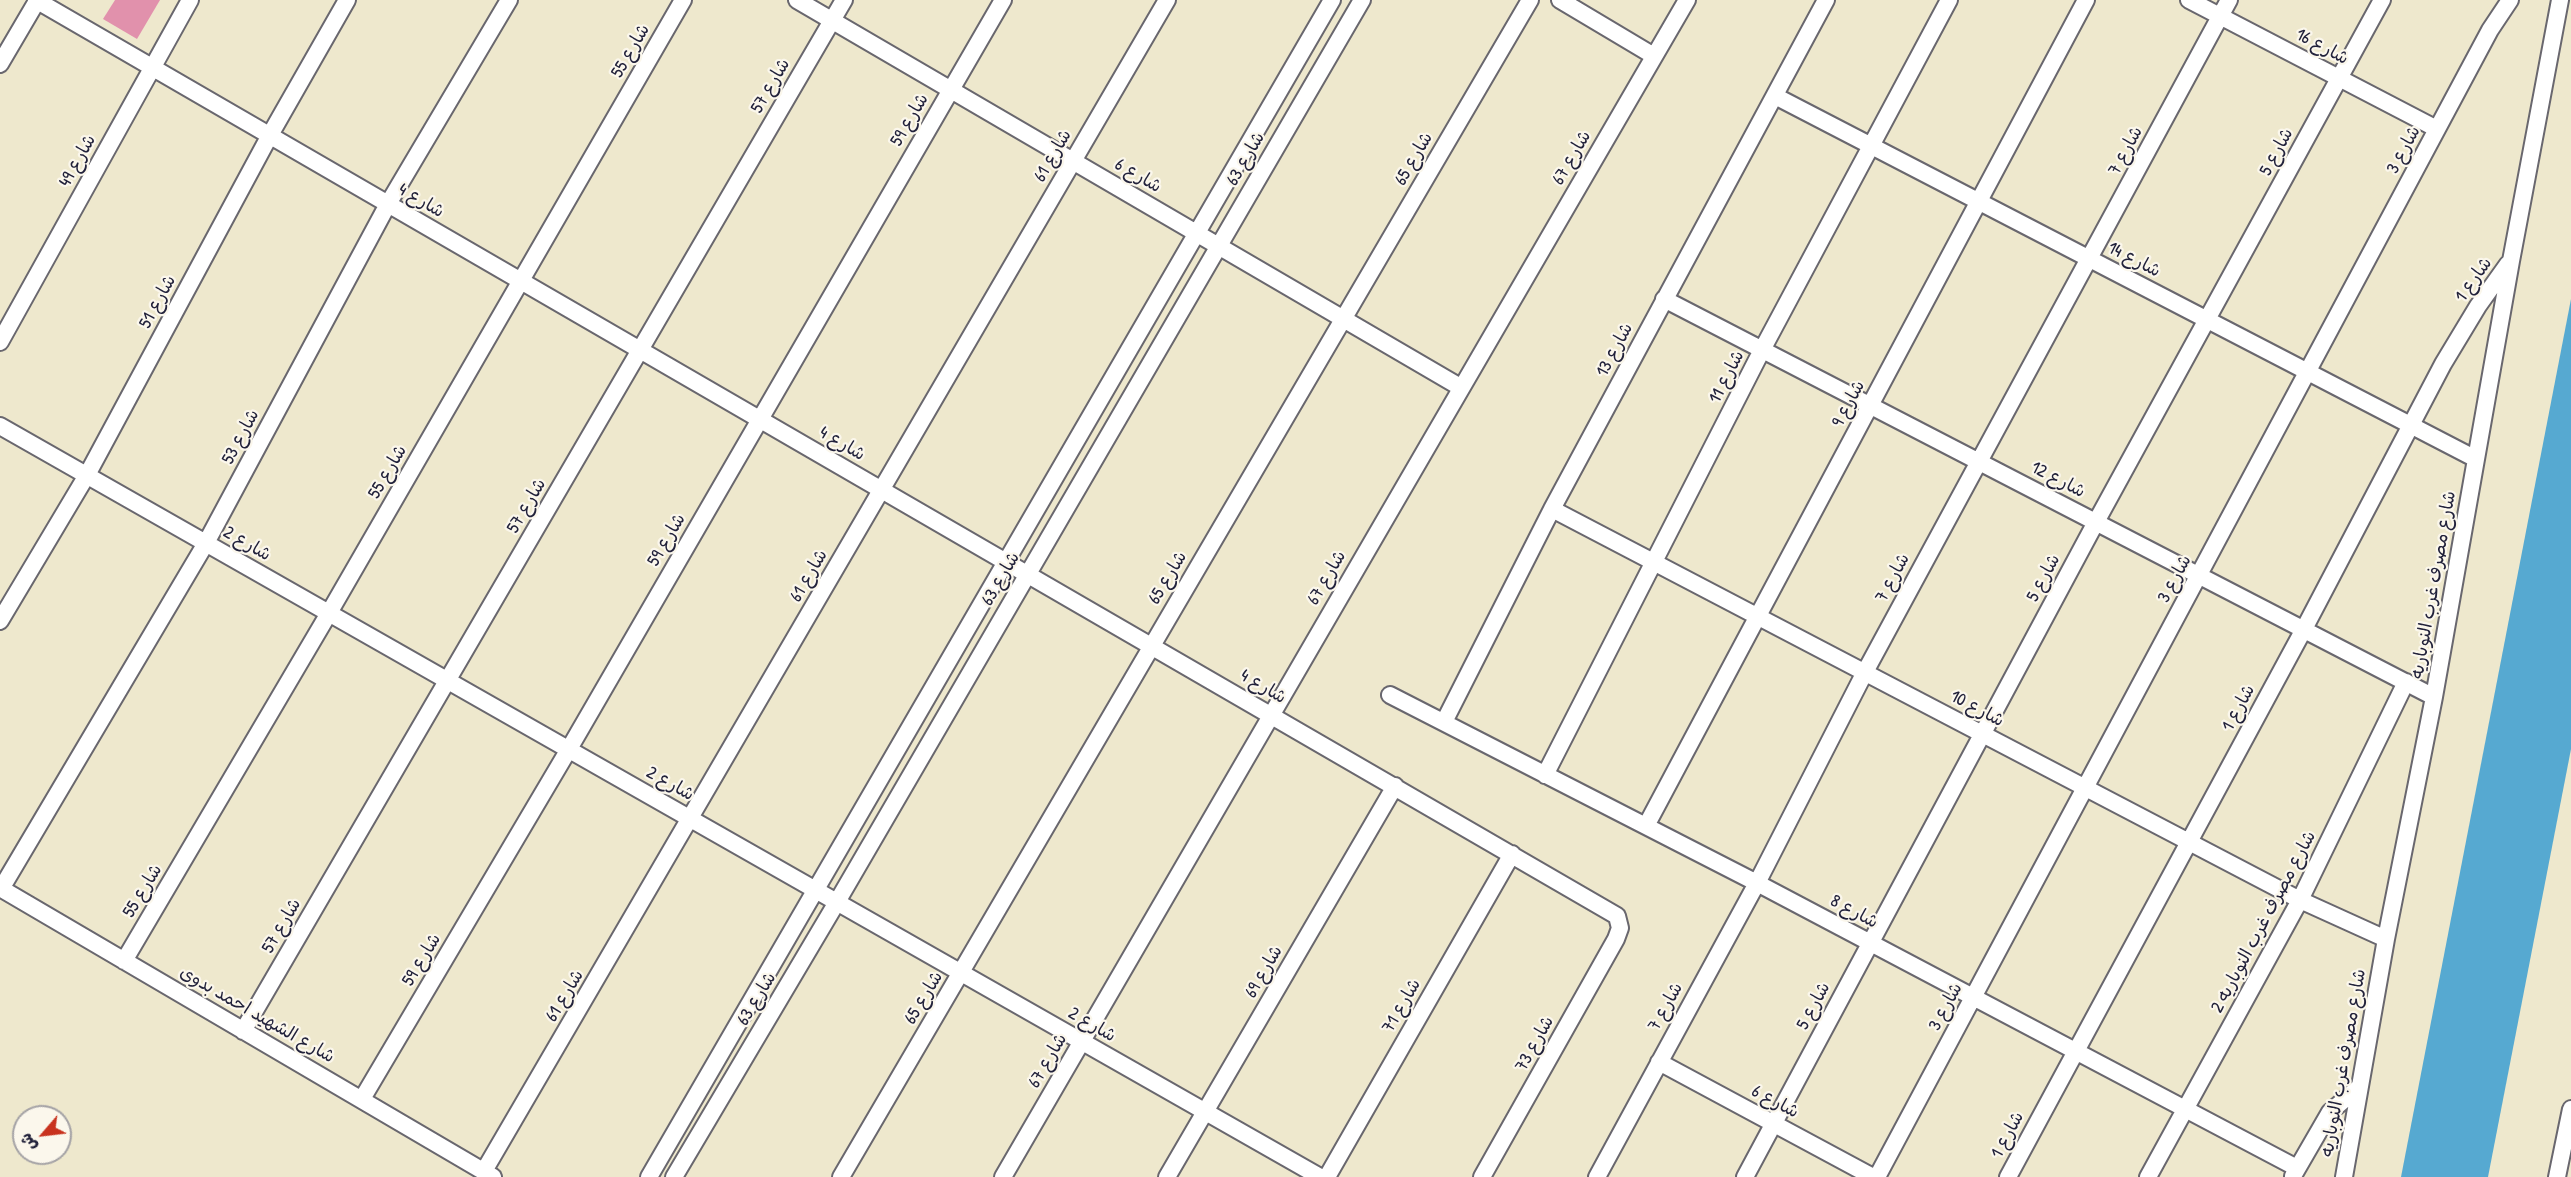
<!DOCTYPE html>
<meta charset="utf-8">
<style>
body{margin:0}
#map{position:relative;width:2571px;height:1177px;overflow:hidden;background:#eee8cd;font-family:"Patrick Hand","Playpen Sans Arabic",sans-serif}
canvas{display:block}
.north{position:absolute;left:12px;top:1105px;width:60px;height:60px;box-sizing:border-box;background:#fbf7ec;border:2px solid #a4a2a5;border-radius:50%;rotate:242deg;font-size:16px;font-weight:700;line-height:24px;text-align:center;color:#22223b}
.north::after{content:'';display:block;margin:auto;width:21px;height:27px;background:#c8321e;clip-path:polygon(50% 0,100% 100%,50% 72%,0 100%)}
</style>
<div id="map">
<canvas width="2571" height="1177"></canvas>
<div class="north">ش</div>
</div>
<script>
const context = document.querySelector('canvas').getContext('2d');
context.lineJoin = 'round';
function fillPath(path, color) {
  context.fillStyle = color;
  context.fill(path, 'evenodd');
}
function poly(rows) {
  const path = new Path2D();
  for (const r of rows) {
    path.moveTo(r[0], r[1]);
    for (let i = 2; i < r.length; i += 2) path.lineTo(r[i], r[i + 1]);
  }
  return path;
}
function trace(path, color, width, dash) {
  context.strokeStyle = color;
  context.lineWidth = width;
  context.lineCap = dash ? 'butt' : 'round';
  context.setLineDash(dash || []);
  context.stroke(path);
}
function label(font, color, halo, rows, align = 'center') {
  context.font = font + ' "Patrick Hand","Playpen Sans Arabic",sans-serif';
  context.lineWidth = 4.5;
  context.setLineDash([]);
  context.textBaseline = 'middle';
  context.strokeStyle = halo;
  context.fillStyle = color;
  for (const [text, x, y, turn = 0] of rows) {
    context.save();
    context.translate(x, y);
    context.rotate((+turn || 0) * Math.PI / 180);
    context.textAlign = isNaN(turn) ? turn : align;
    if (halo) context.strokeText(text, 0, 0);
    context.fillText(text, 0, 0);
    context.restore();
  }
}
fillPath(poly([
 [2571,299,2571,749,2488,1177,2401,1177]
]), '#56a9d1');
fillPath(poly([
 [115,0,160,0,137,39,103,19]
]), '#e191ac');
const minor = poly([
 [36,0,1617,916,1620,928,1616,939,1482,1177],
 [797,0,1460,387],
 [1560,0,1654,56],
 [2189,0,2437,129],
 [0,64,37,1],
 [1775,96,2476,459],
 [1664,299,2434,697],
 [0,342,190,0],
 [0,426,1320,1177],
 [1552,509,2300,900,2386,939],
 [0,621,87,475,270,135,347,0],
 [1390,695,1757,883,2297,1168],
 [1444,722,1552,509,1826,0],
 [1545,775,1762,350,1949,0],
 [1646,826,2086,0],
 [0,888,493,1177],
 [1,889,206,543,388,204,509,0],
 [124,961,329,613,683,0],
 [243,1031,844,0],
 [1659,1062,1873,1177],
 [362,1099,569,749,1003,0],
 [484,1171,1167,0],
 [2293,1176,2330,1112,2358,1088],
 [649,1177,1332,0],
 [674,1177,837,902,1362,0],
 [841,1177,1530,0],
 [1003,1177,1687,0],
 [1167,1177,1395,786],
 [1327,1177,1512,854],
 [1597,1177,1757,883,1865,672,2229,0],
 [1745,1177,2096,522,2382,0],
 [1877,1177,2490,30,2510,0],
 [2008,1177,2304,629,2443,364,2478,306,2508,264],
 [2148,1177,2300,900,2406,682],
 [2344,1177,2386,939,2434,697,2511,261,2560,0],
 [2557,1177,2571,1109]
]);
trace(minor, '#69676e', 20);
trace(minor, '#fff', 16);
label('18px', '#22223b', '#fbf7ec', [
 ["شارع 16",2322,47,28],
 ["شارع 55",631,51,-60],
 ["شارع 57",771,86,-60],
 ["شارع 59",910,120,-60],
 ["شارع 3",2404,150,-62],
 ["شارع 7",2126,151,-62],
 ["شارع 5",2277,152,-62],
 ["شارع 61",1053,156,-60],
 ["شارع 67",1572,158,-60],
 ["شارع 63",1246,159,-60],
 ["شارع 65",1414,159,-60],
 ["شارع 49",78,161,-61],
 ["شارع 6",1138,176,30],
 ["شارع 4",421,201,30],
 ["شارع 14",2134,260,27],
 ["شارع 1",2474,280,-55],
 ["شارع 51",158,302,-62],
 ["شارع 13",1615,350,-62],
 ["شارع 11",1727,377,-63],
 ["شارع 9",1849,404,-62],
 ["شارع 53",241,437,-62],
 ["شارع 4",842,444,30],
 ["شارع 55",388,472,-60],
 ["شارع 12",2058,480,27],
 ["شارع 57",527,506,-60],
 ["شارع 59",667,540,-60],
 ["شارع 2",247,544,30],
 ["شارع 61",809,576,-60],
 ["شارع 65",1168,578,-59],
 ["شارع 67",1327,578,-60],
 ["شارع 7",1893,578,-62],
 ["شارع 5",2044,578,-62],
 ["شارع 63",1001,579,-60],
 ["شارع 3",2175,579,-62],
 ["شارع مصرف غرب النوباريه",2434,585,-80],
 ["شارع 4",1263,687,30],
 ["شارع 1",2239,708,-62],
 ["شارع 10",1977,709,28],
 ["شارع 2",670,784,29],
 ["شارع 55",143,891,-59],
 ["شارع 8",1854,912,28],
 ["شارع مصرف غرب النوباريه 2",2264,922,-62],
 ["شارع 57",282,926,-60],
 ["شارع 59",422,960,-59],
 ["شارع 69",1264,972,-60],
 ["شارع 61",565,996,-59],
 ["شارع 65",924,998,-59],
 ["شارع 63",757,999,-59],
 ["شارع 71",1402,1006,-60],
 ["شارع 5",1814,1006,-62],
 ["شارع 7",1666,1007,-61],
 ["شارع 3",1946,1007,-62],
 ["شارع الشهيد احمد بدوى",257,1015,30],
 ["شارع 2",1092,1025,30],
 ["شارع 73",1535,1044,-61],
 ["شارع 67",1048,1061,-60],
 ["شارع مصرف غرب النوباريه",2344,1063,-80],
 ["شارع 6",1775,1102,28],
 ["شارع 1",2008,1135,-62]
]);
</script>
